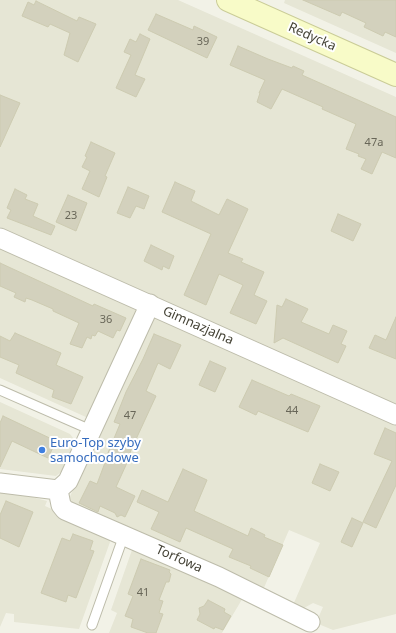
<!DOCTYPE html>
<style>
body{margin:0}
canvas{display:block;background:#f2f2e7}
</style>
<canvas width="396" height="633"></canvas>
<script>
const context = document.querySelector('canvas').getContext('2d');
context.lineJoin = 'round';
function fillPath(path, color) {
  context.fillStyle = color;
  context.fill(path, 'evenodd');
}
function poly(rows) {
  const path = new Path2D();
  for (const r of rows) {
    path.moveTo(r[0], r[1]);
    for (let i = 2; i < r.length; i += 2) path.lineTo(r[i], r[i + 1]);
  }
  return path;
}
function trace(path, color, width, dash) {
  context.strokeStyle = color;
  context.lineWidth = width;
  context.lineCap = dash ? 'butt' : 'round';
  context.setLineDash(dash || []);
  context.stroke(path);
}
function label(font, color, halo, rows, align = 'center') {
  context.font = font + ' "Noto Sans",sans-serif';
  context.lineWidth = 4;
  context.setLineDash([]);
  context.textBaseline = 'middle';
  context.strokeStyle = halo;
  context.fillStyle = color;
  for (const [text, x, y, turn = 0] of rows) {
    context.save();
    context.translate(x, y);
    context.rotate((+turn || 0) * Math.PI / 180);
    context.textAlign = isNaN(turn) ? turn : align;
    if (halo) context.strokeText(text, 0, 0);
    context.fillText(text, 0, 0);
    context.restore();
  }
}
fillPath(poly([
 [0,0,178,0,396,97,396,404,0,227],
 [285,0,396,0,396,53,284,3],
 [0,248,137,308,138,311,88,418,0,378],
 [151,315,396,424,396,614,333,630,316,623,323,607,313,603,304,608,293,605,320,543,289,530,263,590,209,563,68,501],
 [0,402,70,434,76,442,66,465,61,472,56,476,0,469],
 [0,492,24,495,47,501,45,506,108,534,110,542,79,629,14,622,14,614,6,613,0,627],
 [139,548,244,596,222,633,109,633,117,613,111,610,132,550]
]), '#e6e6d5');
const building = poly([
 [303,0,396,0,396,37,385,32,383,36,364,27,366,23,342,12,340,16,303,0],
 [36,1,77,21,79,17,96,24,78,62,64,55,70,33,50,24,48,27,22,16,28,2,34,5,36,1],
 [156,14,193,30,194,26,217,37,207,58,148,30,156,14],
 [140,34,150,39,135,75,145,79,136,97,116,88,131,55,124,52,130,39,136,42,140,34],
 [238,46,268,59,292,68,293,66,304,71,302,75,396,117,396,158,382,152,372,174,361,169,366,159,358,156,359,154,346,149,356,124,322,109,323,107,282,89,271,109,257,102,260,93,259,93,265,80,230,65,238,46],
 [0,95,20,103,0,147,0,95],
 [91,142,115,153,105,176,107,177,99,197,82,189,90,171,82,167,87,157,85,156,91,142],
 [175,182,195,191,191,201,219,215,227,199,248,209,228,253,243,259,241,262,264,272,254,295,267,301,256,324,230,313,243,285,219,274,206,305,184,295,211,234,162,212,175,182],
 [128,187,149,196,144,209,136,206,130,218,117,213,128,187],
 [15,189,27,195,25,199,38,204,33,216,55,226,51,235,7,218,11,210,7,208,15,189],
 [68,195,87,203,76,231,56,222,68,195],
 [338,214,361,224,353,241,331,231,338,214],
 [151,245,174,256,169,269,163,266,162,270,144,261,151,245],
 [0,263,93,306,94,304,126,318,120,331,117,330,113,338,98,331,95,336,92,335,91,339,87,337,82,348,70,344,79,323,53,311,53,309,32,300,26,298,25,302,14,297,16,293,0,286,0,263],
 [286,299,308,309,301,322,329,334,333,325,347,331,341,344,346,346,338,363,283,338,274,343,277,305,282,307,286,299],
 [396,317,396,359,369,348,375,335,386,340,396,317],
 [15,333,61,353,56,365,83,377,71,404,52,397,54,390,16,373,19,365,0,357,0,336,10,341,15,333],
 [154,334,181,345,170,369,158,363,146,391,156,396,131,450,126,465,116,487,135,496,125,517,121,515,117,517,115,513,100,506,98,512,79,503,90,481,97,484,106,460,105,460,120,424,114,422,126,392,143,359,154,334],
 [210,361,226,368,215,392,199,385,210,361],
 [252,380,289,396,291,394,320,406,308,432,258,411,256,415,239,407,252,380],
 [3,416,56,441,48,458,12,441,0,467,0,423,3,416],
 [385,428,396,433,396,485,376,528,363,522,392,461,374,454,385,428],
 [320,464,339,472,330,491,312,483,320,464],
 [183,469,207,480,194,511,248,536,251,528,265,535,264,537,283,545,269,577,250,568,251,566,229,557,233,549,186,528,180,542,151,529,159,512,137,502,142,490,168,502,183,469],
 [6,501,33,512,19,547,0,538,0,515,6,501],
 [352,518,363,523,352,547,341,542,352,518],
 [73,534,93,541,90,550,94,551,76,598,68,595,66,602,41,593,62,538,70,541,73,534],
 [141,559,170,570,169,572,171,574,169,582,166,582,159,600,163,601,159,613,163,614,156,633,148,633,131,627,133,619,125,616,133,596,128,594,141,559],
 [208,600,225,609,224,612,231,616,223,630,215,627,214,629,197,620,200,614,199,608,204,606,208,600]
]);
fillPath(building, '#d3d1bd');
trace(building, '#cdcbb1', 1);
const lane = poly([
 [0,390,91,430],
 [92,625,124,535]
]);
const street = poly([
 [0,238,396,415],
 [0,483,58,490,68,481,150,304],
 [58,490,61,505,65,510,219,577,310,622]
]);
const secondary = poly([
 [228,0,396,75]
]);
trace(lane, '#bdbcaa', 11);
trace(street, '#bdbcaa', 21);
trace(secondary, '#cacc97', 24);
trace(lane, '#fff', 9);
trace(street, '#fff', 19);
trace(secondary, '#f8fbc8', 22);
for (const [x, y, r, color] of [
 [42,450,4,"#3f7fe0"]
]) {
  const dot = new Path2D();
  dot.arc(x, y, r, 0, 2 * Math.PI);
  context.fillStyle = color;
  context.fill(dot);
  trace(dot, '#fff', 1.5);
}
label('11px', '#686658', null, [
 ["39",203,42],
 ["47a",374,143],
 ["23",71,216],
 ["36",106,320],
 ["44",292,411],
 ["47",130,416],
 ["41",143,593]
]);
label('13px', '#454336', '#fff', [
 ["Redycka",312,37,24],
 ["Gimnazjalna",198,326,24],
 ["Torfowa",179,559,24]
]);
label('13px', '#366cbe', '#fff', [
 ["Euro-Top szyby",50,443],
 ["samochodowe",50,458]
], 'left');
</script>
